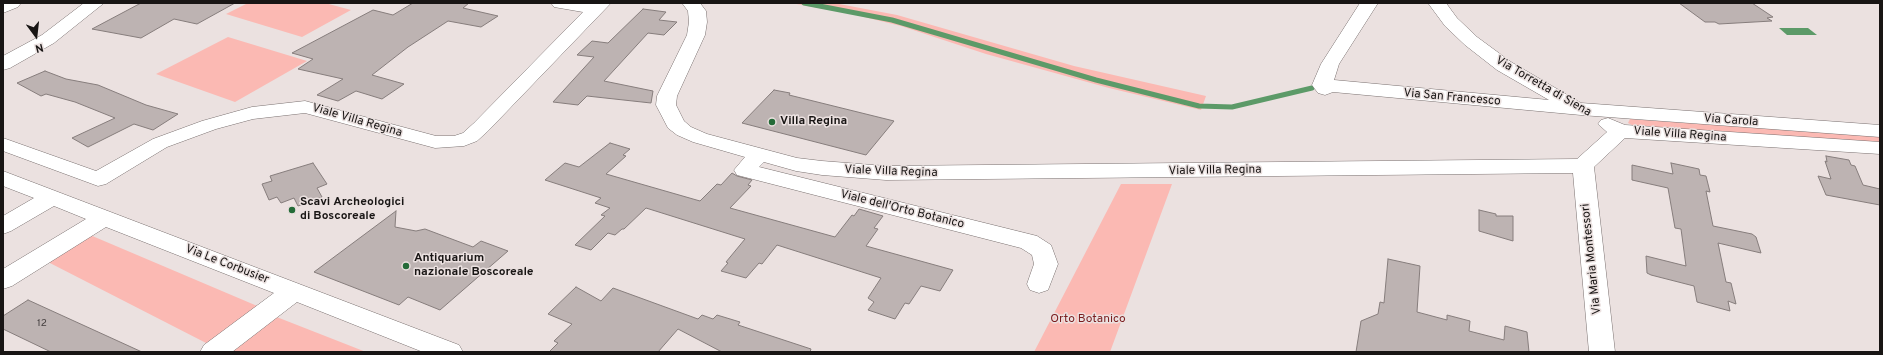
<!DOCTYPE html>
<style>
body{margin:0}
#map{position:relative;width:1883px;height:355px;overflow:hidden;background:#ebe1e0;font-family:Overpass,sans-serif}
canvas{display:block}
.frame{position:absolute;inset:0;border:4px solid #181514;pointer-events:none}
.north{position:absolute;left:16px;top:16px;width:40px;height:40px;-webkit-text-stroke:3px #ebe1e0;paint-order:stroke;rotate:165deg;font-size:11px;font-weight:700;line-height:16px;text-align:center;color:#181514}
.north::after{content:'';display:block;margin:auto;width:14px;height:18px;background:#181514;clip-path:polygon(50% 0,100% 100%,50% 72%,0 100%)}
</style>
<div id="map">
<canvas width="1883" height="355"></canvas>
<div class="frame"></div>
<div class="north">N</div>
</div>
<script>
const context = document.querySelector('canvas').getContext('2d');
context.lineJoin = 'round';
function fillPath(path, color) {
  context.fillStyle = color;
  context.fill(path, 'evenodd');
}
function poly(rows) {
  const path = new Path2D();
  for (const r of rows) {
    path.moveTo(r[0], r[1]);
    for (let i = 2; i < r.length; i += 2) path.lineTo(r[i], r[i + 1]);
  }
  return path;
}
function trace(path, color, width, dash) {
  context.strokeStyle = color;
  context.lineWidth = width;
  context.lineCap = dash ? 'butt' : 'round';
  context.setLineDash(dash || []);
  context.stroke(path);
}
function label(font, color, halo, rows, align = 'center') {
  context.font = font + ' Overpass,sans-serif';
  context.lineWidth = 3;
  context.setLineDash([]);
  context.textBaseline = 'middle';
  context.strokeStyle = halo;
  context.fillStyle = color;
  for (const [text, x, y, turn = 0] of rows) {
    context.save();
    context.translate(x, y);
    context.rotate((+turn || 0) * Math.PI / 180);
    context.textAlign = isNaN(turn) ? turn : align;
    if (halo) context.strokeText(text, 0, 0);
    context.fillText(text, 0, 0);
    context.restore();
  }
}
fillPath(poly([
 [248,3,325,3,351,10,302,37,226,14],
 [791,3,834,3,897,15,1074,66,1206,96,1201,110,1109,88,986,54,901,26,852,14],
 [228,37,307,61,235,102,156,74],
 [1630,119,1880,136,1880,143,1638,128,1628,123],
 [1121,184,1172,184,1110,352,1034,352],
 [90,235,262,308,210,345,46,261],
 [269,314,366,352,221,352]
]), '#fbb9b3');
fillPath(poly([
 [1779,28,1808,28,1817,35,1787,35]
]), '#5c9a68');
trace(poly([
 [804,3,892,20,1096,80,1199,106,1232,107,1312,88]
]), '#5c9a68', 5);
const building = poly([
 [141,3,235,3,197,24,174,19,141,38,92,29,141,3],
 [413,3,469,3,463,8,498,16,481,27,448,21,408,47,372,75,404,84,382,99,356,91,338,101,317,95,343,79,298,69,313,59,292,53,373,10,393,15,413,3],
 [1679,3,1752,3,1773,17,1767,18,1772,21,1719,24,1715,22,1705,22,1679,3],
 [643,9,666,12,659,20,677,22,664,35,648,33,604,81,653,91,651,103,587,96,578,105,553,102,594,57,577,55,592,41,608,43,643,9],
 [45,71,66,79,98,85,146,105,178,114,153,130,134,124,88,147,72,138,115,118,75,102,46,94,41,96,17,83,45,71],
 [774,90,790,93,789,95,894,121,866,155,742,123,774,90],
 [610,143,630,149,623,155,626,156,606,174,700,201,717,184,721,185,732,173,737,176,752,180,748,185,751,186,730,208,835,237,852,215,854,216,859,209,883,216,874,228,878,229,866,246,953,270,940,291,921,286,909,304,905,303,895,319,868,310,874,302,868,298,881,278,777,245,762,264,759,263,746,278,721,271,728,263,726,262,745,239,646,208,624,229,622,229,615,235,608,233,591,250,575,245,605,216,601,215,610,208,595,203,601,198,545,180,565,163,579,167,610,143],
 [1826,156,1849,160,1851,165,1855,166,1863,185,1880,189,1880,205,1826,195,1818,176,1831,179,1825,161,1827,162,1826,156],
 [313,163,327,184,317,188,322,197,298,206,294,198,281,203,277,197,269,200,262,184,272,181,270,176,313,163],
 [1671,163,1699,169,1700,175,1706,176,1710,192,1706,191,1713,226,1752,234,1756,237,1761,253,1718,243,1726,282,1731,283,1736,304,1728,301,1730,311,1697,302,1694,286,1651,275,1647,273,1646,256,1686,266,1681,229,1675,228,1668,188,1632,180,1632,165,1673,174,1671,163],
 [1479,210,1496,214,1496,216,1513,216,1513,241,1479,231,1479,210],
 [396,211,395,227,416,231,425,229,473,247,481,241,508,251,440,310,408,297,399,305,314,272,396,211],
 [1388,259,1420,266,1417,312,1447,320,1447,315,1470,321,1469,331,1504,340,1505,326,1527,332,1529,352,1356,352,1361,321,1378,314,1380,302,1384,303,1388,259],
 [576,287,601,301,613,288,698,319,702,315,713,319,717,315,740,322,738,325,811,349,810,352,722,352,678,329,658,352,549,352,558,343,554,341,572,324,548,314,576,287],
 [28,300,142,352,51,352,3,329,3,316,28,300]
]);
fillPath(building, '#bdb3b2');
trace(building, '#867d7c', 1);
const minor = poly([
 [84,3,104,3,54,43,10,68,3,70,3,56,42,35,84,3],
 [551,3,611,3,488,131,477,141,464,146,435,148,305,113,253,119,216,129,167,147,106,184,98,186,3,151,3,138,96,171,153,139,202,121,252,107,305,101,436,136,454,136,463,133,474,123,583,12,554,7,551,3],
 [682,3,700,3,706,11,707,22,705,35,677,96,676,105,684,121,691,127,707,134,797,158,822,161,886,166,1577,159,1607,132,1598,124,1601,120,1608,118,1625,125,1880,142,1880,154,1625,138,1594,167,1615,352,1589,352,1573,173,886,180,822,175,796,171,764,162,759,167,1037,236,1051,245,1058,264,1048,290,1039,293,1030,290,1027,284,1034,264,1032,255,1021,248,737,175,734,170,745,157,693,142,677,135,668,128,656,105,657,96,687,35,689,22,688,11,682,3],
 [1360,3,1378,3,1339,64,1334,80,1549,100,1497,70,1465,45,1445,26,1428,3,1446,3,1457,18,1477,37,1511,62,1581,103,1880,125,1880,137,1581,115,1333,92,1325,95,1318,93,1312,85,1321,64,1360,3],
 [3,171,459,345,463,352,423,352,297,302,232,352,200,352,204,345,274,293,106,227,12,286,3,289,3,269,86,219,54,206,11,231,3,234,3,216,34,198,3,186,3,171]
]);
const secondary = poly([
 [3,3,21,3,18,7,3,13,3,3]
]);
trace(minor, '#7a7170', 1);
trace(secondary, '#7a7170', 1);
fillPath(minor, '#fff');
fillPath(secondary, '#fff');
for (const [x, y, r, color] of [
 [772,122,4,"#246b38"],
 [292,210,4,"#246b38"],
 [406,266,4,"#246b38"]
]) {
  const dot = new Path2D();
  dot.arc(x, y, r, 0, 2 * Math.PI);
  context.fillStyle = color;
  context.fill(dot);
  trace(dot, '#ebe1e0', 1.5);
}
label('10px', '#413c3c', null, [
 ["12",42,324]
]);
label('12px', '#181514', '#ebe1e0', [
 ["Via Torretta di Siena",1543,87,30],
 ["Via San Francesco",1452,98,5],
 ["Viale Villa Regina",357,121,16],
 ["Via Carola",1731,121,4],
 ["Viale Villa Regina",1680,135,4],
 ["Viale Villa Regina",1215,171,-1],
 ["Viale Villa Regina",891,172,2],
 ["Viale dell'Orto Botanico",902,210,14],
 ["Via Maria Montessori",1592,259,-96],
 ["Via Le Corbusier",227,265,21]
]);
label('bold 12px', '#181514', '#ebe1e0', [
 ["Villa Regina",780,122],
 ["Scavi Archeologici",300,203],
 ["di Boscoreale",300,217],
 ["Antiquarium",414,259],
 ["nazionale Boscoreale",414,273]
], 'left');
label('12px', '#7a1c1e', '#ebe1e0', [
 ["Orto Botanico",1088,320]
]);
</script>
